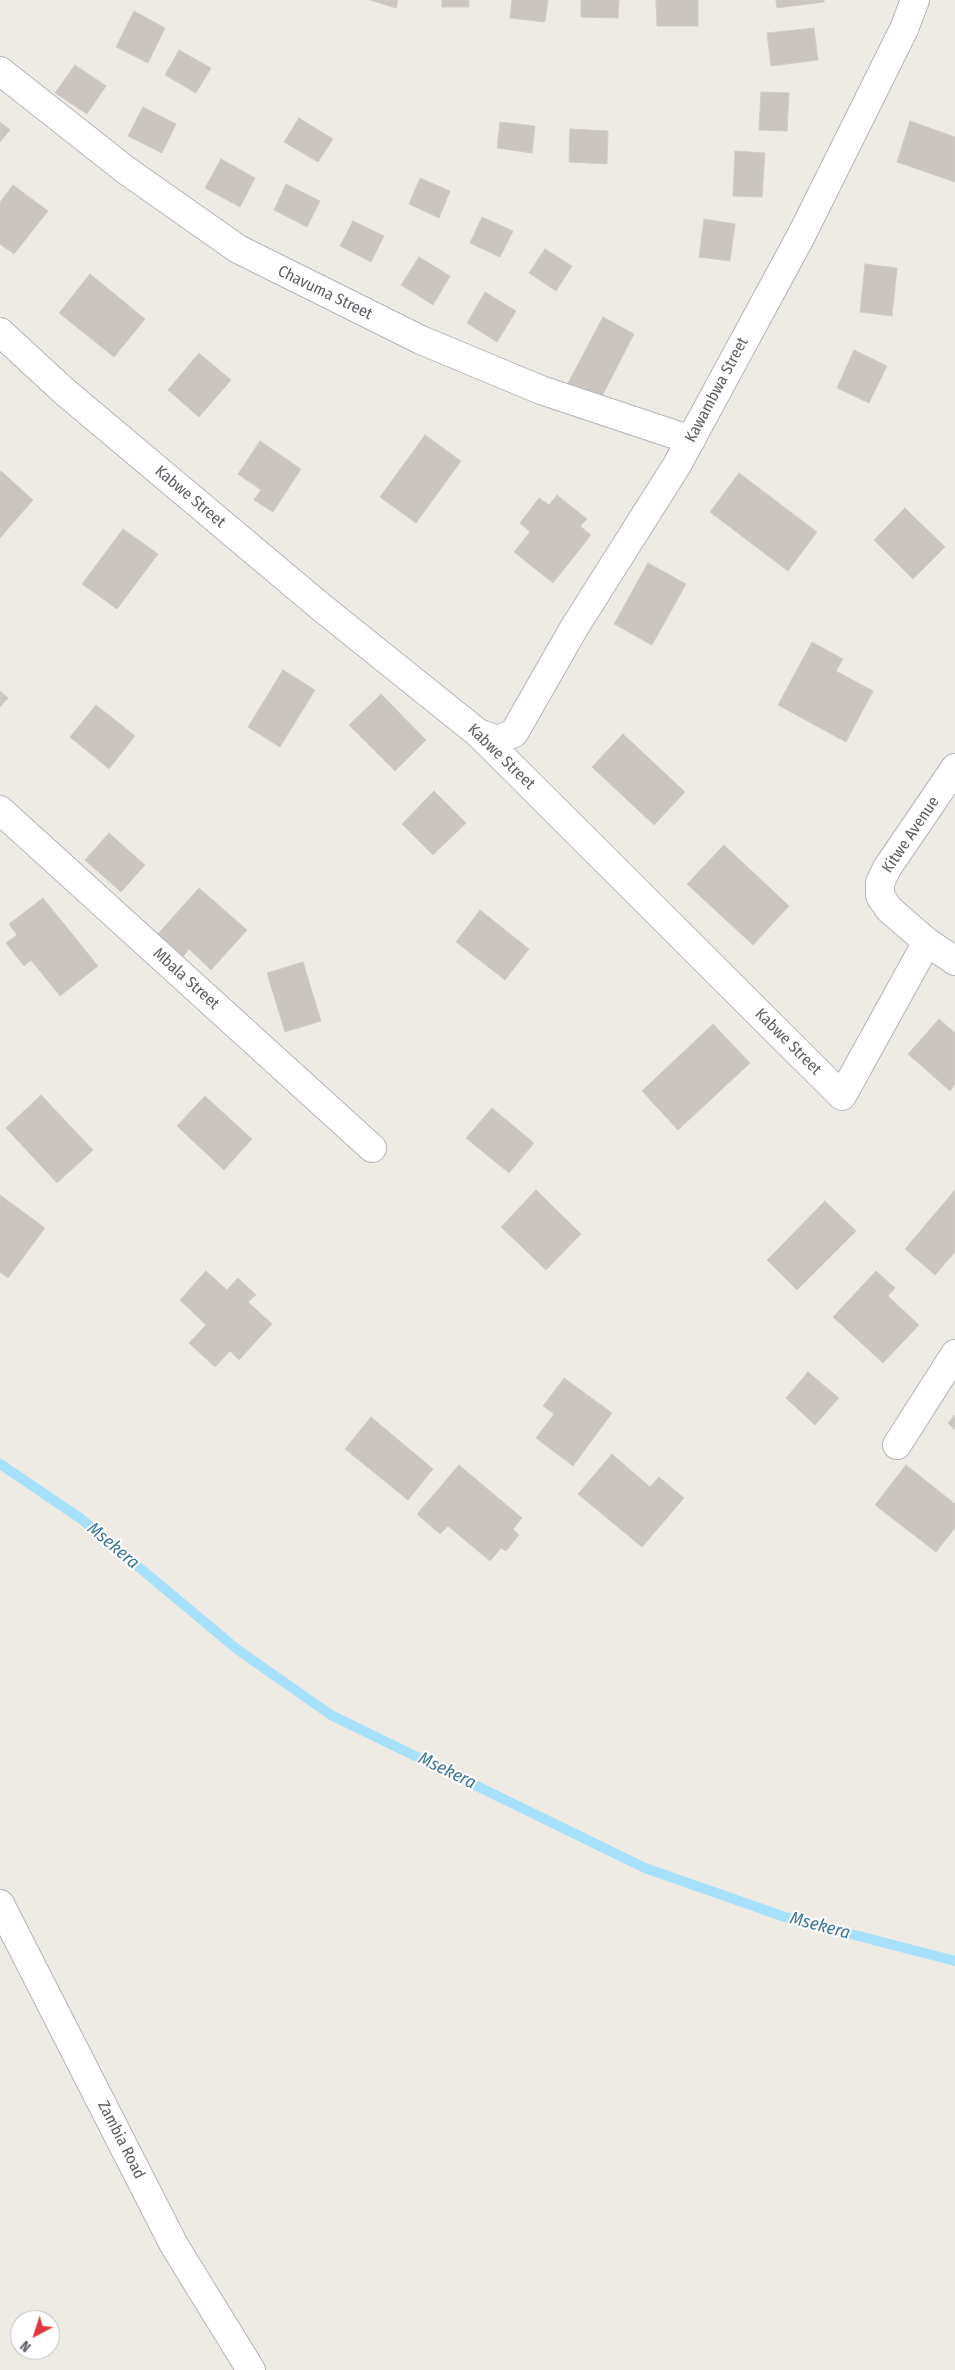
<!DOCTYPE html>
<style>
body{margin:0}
#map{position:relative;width:955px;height:2370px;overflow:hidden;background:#eeebe4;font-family:"Fira Sans Condensed",sans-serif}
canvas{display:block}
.north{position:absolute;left:10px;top:2310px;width:50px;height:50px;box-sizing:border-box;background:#fff;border:1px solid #bebfc1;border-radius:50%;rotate:220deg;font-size:14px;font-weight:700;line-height:20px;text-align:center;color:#5c6064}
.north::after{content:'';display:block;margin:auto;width:18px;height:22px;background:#e2363d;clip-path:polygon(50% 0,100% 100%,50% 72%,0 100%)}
</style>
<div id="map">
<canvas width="955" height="2370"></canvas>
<div class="north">N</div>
</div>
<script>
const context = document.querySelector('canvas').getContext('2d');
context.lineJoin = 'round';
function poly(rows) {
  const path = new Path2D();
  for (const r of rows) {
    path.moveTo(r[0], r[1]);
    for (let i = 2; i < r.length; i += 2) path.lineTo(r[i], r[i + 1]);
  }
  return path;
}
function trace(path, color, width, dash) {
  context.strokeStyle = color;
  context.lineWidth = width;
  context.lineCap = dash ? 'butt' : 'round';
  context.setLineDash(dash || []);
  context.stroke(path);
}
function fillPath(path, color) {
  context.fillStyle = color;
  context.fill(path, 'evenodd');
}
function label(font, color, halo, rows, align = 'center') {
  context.font = font + ' "Fira Sans Condensed",sans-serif';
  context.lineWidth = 4;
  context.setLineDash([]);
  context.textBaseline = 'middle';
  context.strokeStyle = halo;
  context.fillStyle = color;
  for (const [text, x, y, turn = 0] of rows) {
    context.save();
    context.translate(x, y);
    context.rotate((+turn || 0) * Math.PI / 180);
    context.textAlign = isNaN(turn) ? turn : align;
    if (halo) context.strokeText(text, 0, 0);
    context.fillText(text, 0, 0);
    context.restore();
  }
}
trace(poly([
 [0,1464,80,1518,238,1650,331,1715,645,1868,785,1917,955,1961]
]), '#a7e0fb', 10);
const building = poly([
 [370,0,398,0,396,8,370,0],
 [442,0,469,0,469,7,442,7,442,0],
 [512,0,548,0,545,22,510,18,512,0],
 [581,0,619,0,618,18,581,17,581,0],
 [656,0,698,0,698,26,657,26,656,0],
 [776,0,824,0,824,2,777,8,776,0],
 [134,11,165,28,148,63,116,47,134,11],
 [814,28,818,60,771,66,767,33,814,28],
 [179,50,211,68,196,93,165,75,179,50],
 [75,65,106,86,87,114,55,93,75,65],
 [761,92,789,93,787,131,759,130,761,92],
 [143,107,176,124,162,153,128,136,143,107],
 [299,118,333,139,318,162,284,142,299,118],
 [910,121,955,137,955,182,897,162,910,121],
 [0,122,10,130,0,142,0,122],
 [500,122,535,126,532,153,497,148,500,122],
 [570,129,608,131,607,164,569,162,570,129],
 [735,151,765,153,762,197,733,196,735,151],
 [221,159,255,178,240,207,205,188,221,159],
 [420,178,450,191,439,218,409,204,420,178],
 [286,184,320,201,307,227,274,210,286,184],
 [13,185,48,211,14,254,0,244,0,202,13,185],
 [482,217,513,231,500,257,470,243,482,217],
 [704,219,735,224,730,261,699,257,704,219],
 [353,221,384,236,371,262,340,246,353,221],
 [545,249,572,266,556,291,529,273,545,249],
 [419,257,450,276,433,305,401,285,419,257],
 [865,264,897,268,892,316,860,312,865,264],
 [90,274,145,319,114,357,59,313,90,274],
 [485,292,516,311,497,342,467,323,485,292],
 [603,317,634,334,598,404,566,387,603,317],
 [854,350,887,366,869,403,837,388,854,350],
 [199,353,231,380,199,417,168,390,199,353],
 [425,435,461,461,416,523,380,497,425,435],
 [260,441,301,469,273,512,254,500,261,490,238,474,260,441],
 [1,471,33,500,0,538,0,473,1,471],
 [739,473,817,532,788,571,710,512,739,473],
 [557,495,587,519,580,526,591,535,553,583,514,552,530,532,520,523,539,498,549,505,557,495],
 [905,508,945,547,913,579,874,540,905,508],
 [123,529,158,554,117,609,82,584,123,529],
 [648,563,686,584,652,645,614,624,648,563],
 [812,642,843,659,836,671,873,691,846,742,778,705,812,642],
 [283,670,315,690,280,747,248,727,283,670],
 [0,691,8,698,0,707,0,691],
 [381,694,426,740,395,771,349,725,381,694],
 [96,705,135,736,109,769,70,737,96,705],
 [623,734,685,792,654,825,592,767,623,734],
 [434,791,466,823,433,855,402,824,434,791],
 [109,833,145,865,121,892,85,860,109,833],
 [724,845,789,906,753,945,687,884,724,845],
 [199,888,247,930,211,970,189,949,181,959,156,936,199,888],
 [43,898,98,966,60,996,31,960,24,966,6,943,17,935,9,924,43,898],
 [480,910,529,949,505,980,456,942,480,910],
 [303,962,321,1021,285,1032,267,973,303,962],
 [939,1019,955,1033,955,1084,950,1091,908,1054,939,1019],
 [713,1024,750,1063,678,1130,642,1091,713,1024],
 [41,1095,93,1150,57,1183,6,1128,41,1095],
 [205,1096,252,1139,224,1170,177,1126,205,1096],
 [492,1108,534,1143,509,1173,466,1138,492,1108],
 [536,1190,581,1234,546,1270,501,1227,536,1190],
 [955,1190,955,1252,935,1275,905,1249,955,1190],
 [0,1195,45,1228,8,1278,0,1272,0,1195],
 [825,1201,856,1231,797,1290,767,1260,825,1201],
 [206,1271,227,1290,238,1278,256,1295,248,1302,272,1324,239,1360,230,1351,215,1367,189,1343,206,1325,180,1300,206,1271],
 [876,1271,895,1288,888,1296,919,1325,883,1363,833,1317,876,1271],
 [808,1372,839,1398,815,1425,786,1398,808,1372],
 [564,1378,612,1413,573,1466,536,1438,554,1414,543,1406,564,1378],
 [955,1415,955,1430,948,1423,955,1415],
 [371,1417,433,1469,408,1500,345,1449,371,1417],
 [612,1454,650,1487,659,1477,684,1498,642,1547,578,1494,612,1454],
 [459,1465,522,1518,513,1529,519,1535,506,1551,501,1548,490,1561,448,1526,440,1534,417,1514,459,1465],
 [906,1465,955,1504,955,1528,936,1552,875,1505,906,1465]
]);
fillPath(building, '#cac5c1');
trace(building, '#d2ccc3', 1);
const minor = poly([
 [0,71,127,171,238,249,421,340,541,390,691,440],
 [0,332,65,392,321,607,478,733,842,1096,927,942],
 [478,733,497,740,514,733,574,628,677,465,802,234,904,29,915,0],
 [955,768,887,868,880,883,880,896,889,909,927,942,955,961],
 [0,810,372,1148],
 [897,1445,955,1354]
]);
const tertiary = poly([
 [0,1904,174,2245,251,2370]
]);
trace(minor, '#b1b5b9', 30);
trace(tertiary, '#b1b5b9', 30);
trace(minor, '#fff', 28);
trace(tertiary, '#fff', 28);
label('16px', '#5c6064', '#fff', [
 ["Chavuma Street",325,293,26],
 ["Kawambwa Street",717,390,-62],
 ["Kabwe Street",190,497,40],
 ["Kabwe Street",501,757,44],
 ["Kitwe Avenue",911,835,-56],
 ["Mbala Street",186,979,42],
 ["Kabwe Street",788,1042,45],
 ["Zambia Road",121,2140,63]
]);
label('italic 18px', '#3f779b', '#fff', [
 ["Msekera",113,1546,40],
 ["Msekera",447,1771,26],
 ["Msekera",820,1926,15]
]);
</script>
